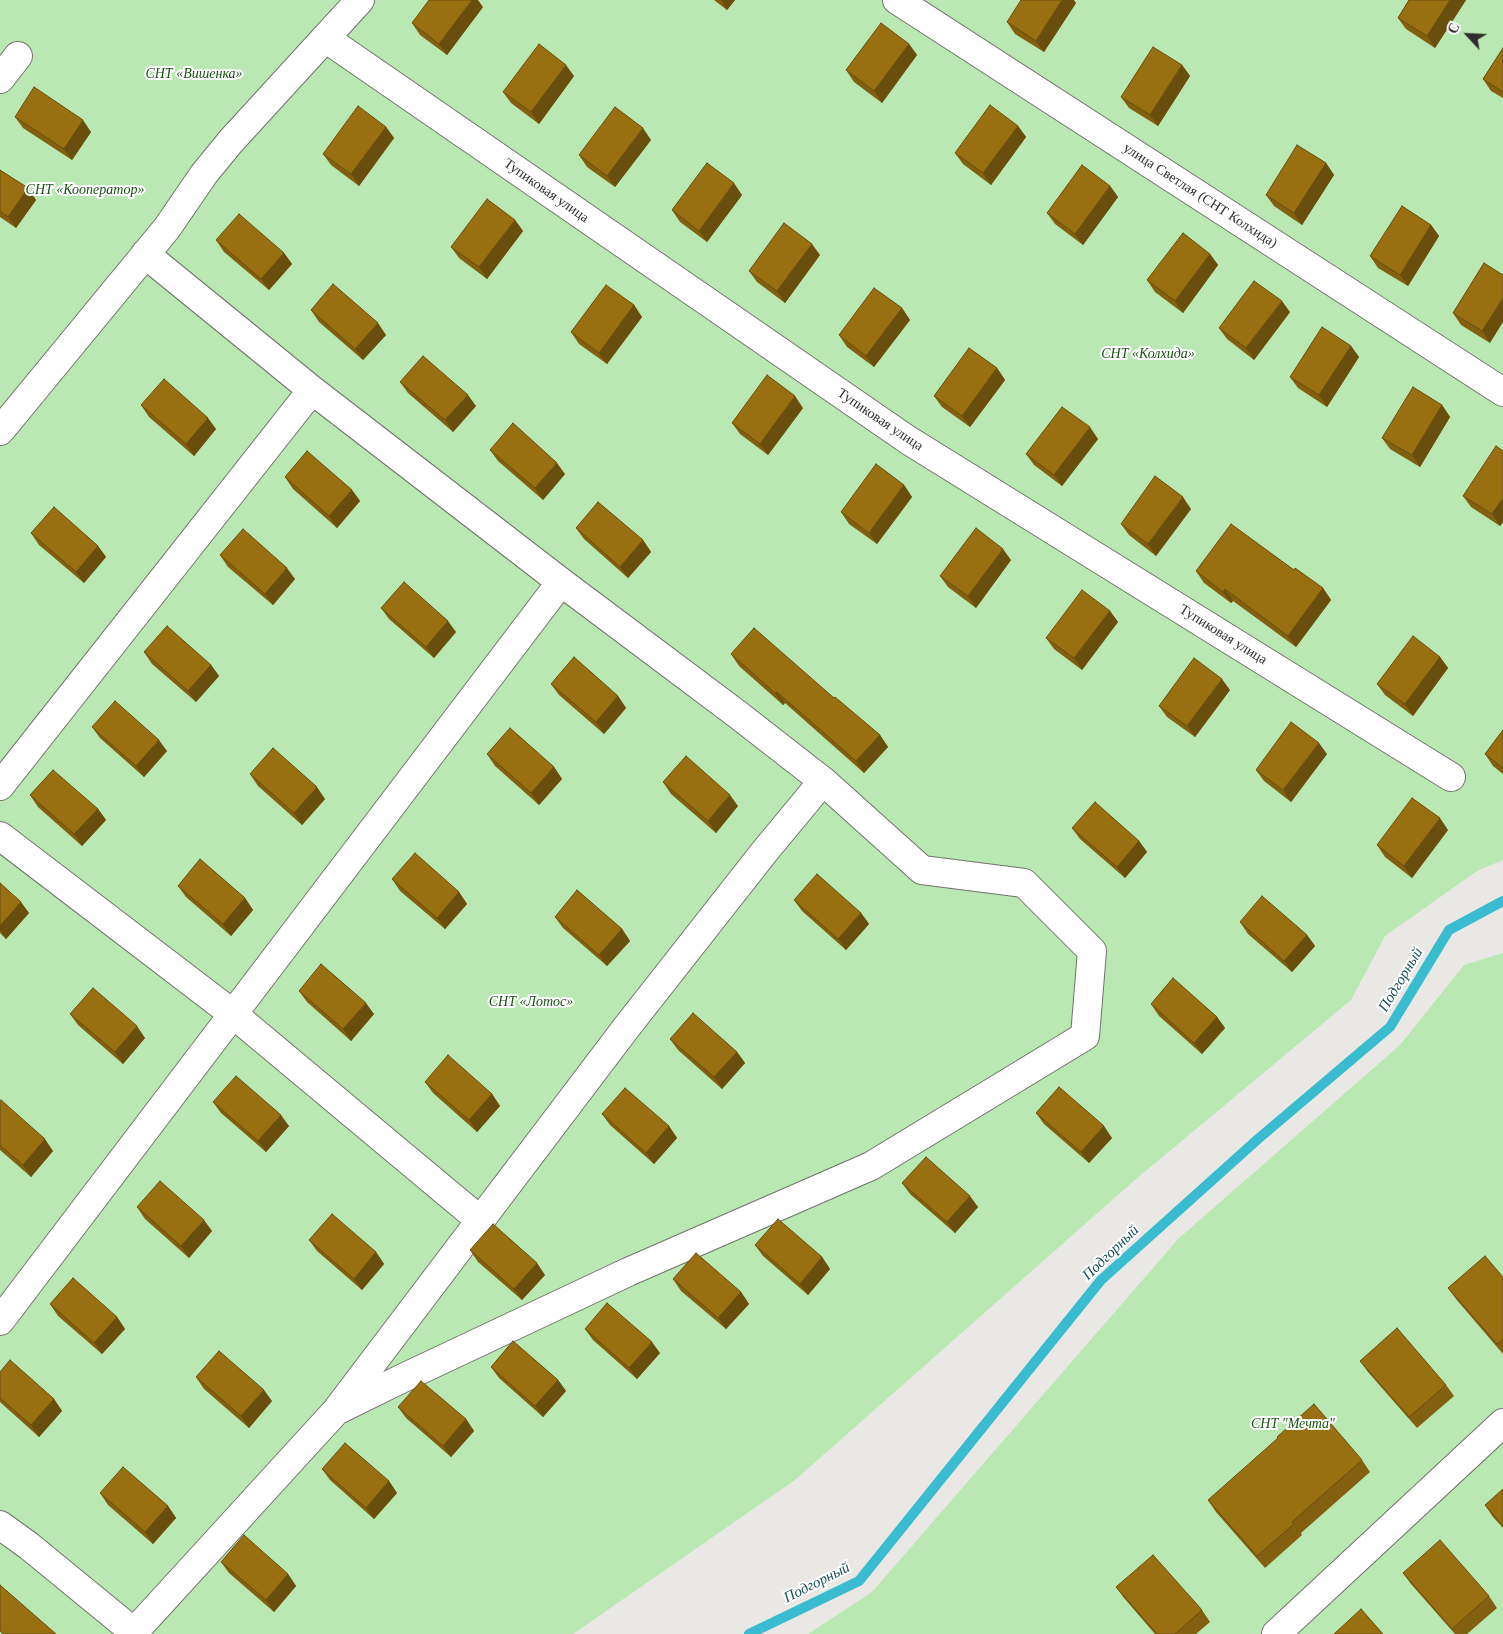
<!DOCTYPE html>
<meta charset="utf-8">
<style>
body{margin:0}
#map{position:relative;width:1503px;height:1634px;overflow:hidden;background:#eae8e4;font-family:"Times New Roman",serif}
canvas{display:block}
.north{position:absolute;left:1443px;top:10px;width:50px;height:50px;-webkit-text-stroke:4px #fff;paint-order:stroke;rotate:295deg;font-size:14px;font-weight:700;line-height:20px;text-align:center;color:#2e2d2c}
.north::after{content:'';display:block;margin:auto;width:18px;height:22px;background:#2e2d2c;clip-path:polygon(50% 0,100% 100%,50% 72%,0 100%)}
</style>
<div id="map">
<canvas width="1503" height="1634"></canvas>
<div class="north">С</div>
</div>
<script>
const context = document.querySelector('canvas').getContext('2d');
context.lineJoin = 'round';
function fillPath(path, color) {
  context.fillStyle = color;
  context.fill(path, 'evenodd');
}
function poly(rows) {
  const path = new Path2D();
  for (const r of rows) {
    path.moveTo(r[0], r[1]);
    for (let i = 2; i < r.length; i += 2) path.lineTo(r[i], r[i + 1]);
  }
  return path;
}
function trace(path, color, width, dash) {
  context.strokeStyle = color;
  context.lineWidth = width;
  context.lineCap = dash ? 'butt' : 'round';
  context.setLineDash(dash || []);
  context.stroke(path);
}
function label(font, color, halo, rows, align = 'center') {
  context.font = font + ' "Times New Roman",serif';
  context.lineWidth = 4;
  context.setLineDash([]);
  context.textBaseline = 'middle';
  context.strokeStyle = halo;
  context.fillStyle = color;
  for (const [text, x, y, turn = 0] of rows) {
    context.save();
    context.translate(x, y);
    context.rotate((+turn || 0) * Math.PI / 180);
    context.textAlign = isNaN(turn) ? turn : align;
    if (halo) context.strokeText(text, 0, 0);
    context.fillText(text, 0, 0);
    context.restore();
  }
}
fillPath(poly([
 [0,0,1503,0,1503,860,1477,871,1385,936,1351,1000,1136,1179,795,1480,573,1634,0,1634],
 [1503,953,1503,1634,808,1634,872,1592,1179,1238,1400,1045,1464,965]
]), '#b9e8b2');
trace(poly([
 [749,1634,859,1581,1101,1280,1258,1139,1390,1027,1449,930,1503,901]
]), '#39bccf', 10);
const minor = poly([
 [897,0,1503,392],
 [325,38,908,440,1451,777],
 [0,79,18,56],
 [312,390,561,582,737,714,823,781,922,870,1024,883,1092,951,1085,1036,871,1166,628,1272,403,1378,336,1411],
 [0,431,167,228,204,174,231,141,360,0],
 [0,786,312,390,145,254],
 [0,836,233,1014,481,1221],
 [0,1321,561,582],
 [0,1525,29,1546,134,1632,336,1411,626,1028,765,851,823,781],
 [1276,1634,1503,1423]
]);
trace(minor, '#73726e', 30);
trace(minor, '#fff', 28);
fillPath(poly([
 [714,0,735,0,727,10],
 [1409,0,1466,0,1435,48,1406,29,1398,18],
 [1076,3,1044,52,1015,34,1007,22],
 [483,7,447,55,420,35,412,23],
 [909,44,917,55,882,103,854,82,846,70],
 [1503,48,1503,98,1491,91,1483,79],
 [1182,65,1190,76,1158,126,1129,108,1121,97],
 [574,76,539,124,511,103,503,92],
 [15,117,91,132,72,160,23,128],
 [1018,126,1026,137,991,185,963,164,955,153],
 [386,127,394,138,359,186,331,165,323,154],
 [651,140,615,187,587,167,579,155],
 [1326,163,1334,175,1302,225,1274,206,1266,195],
 [0,170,28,188,36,200,16,228,0,217],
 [1110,186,1118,197,1083,245,1055,224,1047,213],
 [742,195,707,242,680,222,672,210],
 [515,220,523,231,487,279,459,258,451,247],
 [1431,225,1439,236,1408,286,1378,268,1370,256],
 [216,240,284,253,292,264,269,290,224,252],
 [1210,254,1218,265,1183,313,1155,292,1147,280],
 [820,255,785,303,757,282,749,271],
 [1484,263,1490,343,1461,325,1453,313],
 [634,305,642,317,607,364,579,344,571,332],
 [902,308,910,320,874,367,847,347,839,335],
 [311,310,386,335,363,360,319,322],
 [1290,312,1254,360,1227,339,1219,328],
 [1351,346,1359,357,1327,407,1298,388,1290,377],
 [997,368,1005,380,970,427,942,407,934,396],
 [400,382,476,406,453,432,408,393],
 [141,405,216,429,194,456,149,417],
 [1442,405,1450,417,1420,467,1390,449,1382,438],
 [803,408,768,455,740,434,732,423],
 [1098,439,1062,486,1034,465,1026,454],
 [490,450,565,474,543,500,498,461],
 [1503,451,1503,522,1500,526,1471,507,1463,496],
 [285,477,352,490,360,501,337,528,293,489],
 [904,485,912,497,877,544,849,524,841,512],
 [1191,509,1156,556,1129,535,1121,524],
 [576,528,643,540,651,552,628,578,584,539],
 [31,533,98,546,106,557,84,583,39,545],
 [220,555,295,579,273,605,228,567],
 [1011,560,976,608,948,587,940,576],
 [1294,570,1323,588,1331,600,1296,647,1233,601,1231,603,1204,583,1196,571],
 [381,608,456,632,434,658,389,619],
 [1110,611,1118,622,1082,670,1054,649,1046,638],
 [144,652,211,665,219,676,196,702,152,664],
 [731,654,834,698,880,735,888,747,864,773,785,703,783,705,739,666],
 [1440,657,1448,668,1413,716,1385,695,1377,684],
 [551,684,618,696,626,708,604,734,559,695],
 [1230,690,1195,737,1167,717,1159,706],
 [92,727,167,751,144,777,100,738],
 [1503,730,1503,774,1493,766,1485,754],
 [487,754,554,767,562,779,539,805,495,766],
 [1327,754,1291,802,1264,781,1256,770],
 [250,774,325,799,302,825,258,786],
 [663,782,738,806,716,833,671,794],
 [30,795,98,809,106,820,82,846,38,807],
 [1072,828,1139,841,1147,852,1125,878,1080,839],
 [1448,830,1412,878,1385,857,1377,845],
 [392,879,459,892,467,904,445,929,400,891],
 [0,883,29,913,6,939,0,933],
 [178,886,245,898,253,910,231,936,186,897],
 [794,900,861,913,869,924,846,950,802,911],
 [555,917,622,929,630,941,607,966,563,928],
 [1240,922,1307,935,1315,946,1292,972,1248,934],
 [299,991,374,1014,351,1041,307,1002],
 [1151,1004,1217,1017,1225,1028,1202,1054,1159,1016],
 [70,1014,145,1038,123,1064,78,1025],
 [670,1039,737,1052,745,1063,722,1089,678,1050],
 [425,1082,492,1094,500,1106,477,1132,433,1093],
 [0,1102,53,1151,31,1177,0,1150],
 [213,1102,289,1126,266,1152,221,1113],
 [1036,1113,1112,1138,1089,1163,1044,1124],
 [602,1114,669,1126,677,1138,654,1164,610,1125],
 [902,1183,978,1207,955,1233,910,1194],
 [137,1207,212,1231,189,1258,145,1219],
 [309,1240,376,1252,384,1264,362,1290,317,1251],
 [755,1245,822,1257,830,1269,808,1295,763,1256],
 [470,1250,545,1275,522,1300,478,1262],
 [1503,1277,1503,1354,1456,1299,1448,1288],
 [673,1279,741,1292,749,1304,726,1329,681,1291],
 [50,1304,117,1317,125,1329,102,1354,58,1316],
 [585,1329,660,1353,637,1379,593,1340],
 [1360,1361,1446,1385,1454,1396,1417,1428,1368,1372],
 [491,1367,558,1380,566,1391,543,1417,499,1378],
 [0,1372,54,1399,62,1411,39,1437,0,1402],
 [196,1377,272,1401,249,1428,204,1389],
 [398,1407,466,1419,474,1431,451,1457,406,1418],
 [1362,1460,1370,1472,1301,1533,1302,1535,1265,1568,1216,1512,1208,1500],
 [322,1469,389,1481,397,1493,374,1519,330,1480],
 [1503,1489,1503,1528,1493,1517,1485,1505],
 [100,1493,168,1506,176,1518,153,1544,108,1505],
 [221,1562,288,1574,296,1586,274,1612,229,1573],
 [1403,1573,1489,1596,1497,1608,1467,1634,1455,1634,1411,1584],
 [1116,1587,1202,1610,1210,1622,1196,1634,1155,1634,1124,1598]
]), '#83600f');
fillPath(poly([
 [472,0,478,0,483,7,447,55,439,44],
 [721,0,735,0,727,10],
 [1062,0,1074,0,1076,3,1044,52,1036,41],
 [1450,0,1466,0,1435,48,1427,36],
 [909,44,917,55,882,103,874,91],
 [566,65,574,76,539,124,531,112],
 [1182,65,1190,76,1158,126,1150,115],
 [83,120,91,132,72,160,64,149],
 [1018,126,1026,137,991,185,983,173],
 [386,127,394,138,359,186,351,174],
 [643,128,651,140,615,187,607,176],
 [1326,163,1334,175,1302,225,1294,213],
 [734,183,742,195,707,242,699,231],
 [1110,186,1118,197,1083,245,1075,234],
 [28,188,36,200,16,228,8,217],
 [515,220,523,231,487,279,479,267],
 [1431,225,1439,236,1408,286,1400,275],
 [812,244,820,255,785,303,777,291],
 [284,253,292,264,269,290,261,279],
 [1210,254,1218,265,1183,313,1175,301],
 [1503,298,1503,322,1490,343,1482,331],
 [1282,301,1290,312,1254,360,1246,348],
 [634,305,642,317,607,364,599,353],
 [902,308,910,320,874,367,866,356],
 [378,323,386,335,363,360,355,349],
 [1351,346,1359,357,1327,407,1319,395],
 [997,368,1005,380,970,427,962,416],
 [468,395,476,406,453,432,445,420],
 [795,396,803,408,768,455,760,444],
 [1442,405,1450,417,1420,467,1412,455],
 [208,418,216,429,194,456,186,444],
 [1090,427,1098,439,1062,486,1054,475],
 [557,463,565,474,543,500,535,488],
 [904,485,912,497,877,544,869,533],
 [352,490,360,501,337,528,329,516],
 [1183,497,1191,509,1156,556,1148,544],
 [1503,498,1503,522,1500,526,1492,514],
 [643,540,651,552,628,578,620,567],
 [98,546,106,557,84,583,76,572],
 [1003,549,1011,560,976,608,968,596],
 [287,568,295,579,273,605,265,594],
 [1323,588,1331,600,1296,647,1288,636],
 [1225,589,1233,601,1231,603,1223,592],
 [1110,611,1118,622,1082,670,1074,658],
 [448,621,456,632,434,658,426,647],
 [1440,657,1448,668,1413,716,1405,704],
 [211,665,219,676,196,702,188,691],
 [1222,679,1230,690,1195,737,1187,726],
 [777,692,785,703,783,705,775,693],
 [618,696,626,708,604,734,596,722],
 [880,735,888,747,864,773,856,761],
 [159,740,167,751,144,777,136,766],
 [1319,743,1327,754,1291,802,1283,790],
 [554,767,562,779,539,805,531,793],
 [317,787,325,799,302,825,294,813],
 [730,795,738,806,716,833,708,821],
 [98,809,106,820,82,846,74,834],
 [1440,818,1448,830,1412,878,1404,866],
 [1139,841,1147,852,1125,878,1117,867],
 [459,892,467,904,445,929,437,918],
 [245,898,253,910,231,936,223,924],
 [21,902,29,913,6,939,0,930,0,926],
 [861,913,869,924,846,950,838,939],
 [622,929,630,941,607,966,599,955],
 [1307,935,1315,946,1292,972,1284,961],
 [366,1003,374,1014,351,1041,343,1029],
 [1217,1017,1225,1028,1202,1054,1194,1043],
 [137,1026,145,1038,123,1064,115,1052],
 [737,1052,745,1063,722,1089,714,1077],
 [492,1094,500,1106,477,1132,469,1120],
 [281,1115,289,1126,266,1152,258,1141],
 [669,1126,677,1138,654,1164,646,1153],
 [1104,1126,1112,1138,1089,1163,1081,1152],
 [45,1139,53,1151,31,1177,23,1165],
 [970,1196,978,1207,955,1233,947,1222],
 [204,1220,212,1231,189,1258,181,1246],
 [376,1252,384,1264,362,1290,354,1279],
 [822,1257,830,1269,808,1295,800,1284],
 [537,1263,545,1275,522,1300,514,1289],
 [741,1292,749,1304,726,1329,718,1318],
 [117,1317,125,1329,102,1354,94,1343],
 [652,1342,660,1353,637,1379,629,1368],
 [558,1380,566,1391,543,1417,535,1406],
 [264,1390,272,1401,249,1428,241,1416],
 [54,1399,62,1411,39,1437,31,1425],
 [466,1419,474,1431,451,1457,443,1446],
 [389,1481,397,1493,374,1519,366,1508],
 [168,1506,176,1518,153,1544,145,1532],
 [288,1574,296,1586,274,1612,266,1600]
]), '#6a4e0d');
const building = poly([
 [429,0,472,0,439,44,412,23,429,0],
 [1021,0,1062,0,1036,41,1007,22,1021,0],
 [1409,0,1450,0,1427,36,1398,18,1409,0],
 [881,23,909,44,874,91,846,70,881,23],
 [539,44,566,65,531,112,503,92,539,44],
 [1153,47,1182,65,1150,115,1121,97,1153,47],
 [1503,48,1503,92,1483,79,1503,48],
 [34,87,83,120,64,149,15,117,34,87],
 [990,105,1018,126,983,173,955,153,990,105],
 [358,106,386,127,351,174,323,154,358,106],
 [615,107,643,128,607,176,579,155,615,107],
 [1297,145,1326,163,1294,213,1266,195,1297,145],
 [707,163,734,183,699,231,672,210,707,163],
 [1082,165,1110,186,1075,234,1047,213,1082,165],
 [0,170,28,188,8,217,0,211,0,170],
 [487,199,515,220,479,267,451,247,487,199],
 [1402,206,1431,225,1400,275,1370,256,1402,206],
 [239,214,284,253,261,279,216,240,239,214],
 [784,223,812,244,777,291,749,271,784,223],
 [1183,233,1210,254,1175,301,1147,280,1183,233],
 [1484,263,1503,275,1503,298,1482,331,1453,313,1484,263],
 [1254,281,1282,301,1246,348,1219,328,1254,281],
 [333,284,378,323,355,349,311,310,333,284],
 [606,285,634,305,599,353,571,332,606,285],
 [874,288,902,308,866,356,839,335,874,288],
 [1322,327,1351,346,1319,395,1290,377,1322,327],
 [969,348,997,368,962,416,934,396,969,348],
 [423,356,468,395,445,420,400,382,423,356],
 [767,375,795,396,760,444,732,423,767,375],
 [164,379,208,418,186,444,141,405,164,379],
 [1413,387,1442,405,1412,455,1382,438,1413,387],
 [1062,407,1090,427,1054,475,1026,454,1062,407],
 [513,423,557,463,535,488,490,450,513,423],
 [1496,446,1503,451,1503,498,1492,514,1463,496,1496,446],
 [307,451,352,490,329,516,285,477,307,451],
 [876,464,904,485,869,533,841,512,876,464],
 [1155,476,1183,497,1148,544,1121,524,1155,476],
 [598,502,643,540,620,567,576,528,598,502],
 [54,507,98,546,76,572,31,533,54,507],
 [1231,524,1294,570,1295,568,1323,588,1288,636,1225,589,1223,592,1196,571,1231,524],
 [976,528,1003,549,968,596,940,576,976,528],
 [243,529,287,568,265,594,220,555,243,529],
 [404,582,448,621,426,647,381,608,404,582],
 [1082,590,1110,611,1074,658,1046,638,1082,590],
 [167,626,211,665,188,691,144,652,167,626],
 [754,628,834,698,835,697,880,735,856,761,777,692,775,693,731,654,754,628],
 [1413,636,1440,657,1405,704,1377,684,1413,636],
 [574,657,618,696,596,722,551,684,574,657],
 [1194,658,1222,679,1187,726,1159,706,1194,658],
 [115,701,159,740,136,766,92,727,115,701],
 [1291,722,1319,743,1283,790,1256,770,1291,722],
 [510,728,554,767,531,793,487,754,510,728],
 [1503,730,1503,768,1485,754,1503,730],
 [273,748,317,787,294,813,250,774,273,748],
 [686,756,730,795,708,821,663,782,686,756],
 [53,770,98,809,74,834,30,795,53,770],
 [1412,798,1440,818,1404,866,1377,845,1412,798],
 [1095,802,1139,841,1117,867,1072,828,1095,802],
 [415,853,459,892,437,918,392,879,415,853],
 [200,859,245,898,223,924,178,886,200,859],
 [817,874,861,913,838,939,794,900,817,874],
 [0,883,21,902,0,926,0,883],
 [577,890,622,929,599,955,555,917,577,890],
 [1262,896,1307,935,1284,961,1240,922,1262,896],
 [321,964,366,1003,343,1029,299,991,321,964],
 [1173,978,1217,1017,1194,1043,1151,1004,1173,978],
 [93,988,137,1026,115,1052,70,1014,93,988],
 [693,1013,737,1052,714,1077,670,1039,693,1013],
 [448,1055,492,1094,469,1120,425,1082,448,1055],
 [236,1076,281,1115,258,1141,213,1102,236,1076],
 [1059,1087,1104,1126,1081,1152,1036,1113,1059,1087],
 [625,1088,669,1126,646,1153,602,1114,625,1088],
 [1,1100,45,1139,23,1165,0,1145,0,1102,1,1100],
 [926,1157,970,1196,947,1222,902,1183,926,1157],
 [160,1181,204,1220,181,1246,137,1207,160,1181],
 [332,1214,376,1252,354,1279,309,1240,332,1214],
 [778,1219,822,1257,800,1284,755,1245,778,1219],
 [493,1224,537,1263,514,1289,470,1250,493,1224],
 [696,1253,741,1292,718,1318,673,1279,696,1253],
 [1485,1256,1503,1277,1503,1339,1497,1344,1448,1288,1485,1256],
 [73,1278,117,1317,94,1343,50,1304,73,1278],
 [607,1303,652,1342,629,1368,585,1329,607,1303],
 [1397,1328,1446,1385,1409,1417,1360,1361,1397,1328],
 [513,1341,558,1380,535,1406,491,1367,513,1341],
 [219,1351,264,1390,241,1416,196,1377,219,1351],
 [10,1360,54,1399,31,1425,0,1398,0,1372,10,1360],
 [421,1381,466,1419,443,1446,398,1407,421,1381],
 [1314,1404,1362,1460,1292,1522,1294,1524,1257,1556,1208,1500,1278,1438,1277,1437,1314,1404],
 [345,1443,389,1481,366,1508,322,1469,345,1443],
 [123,1467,168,1506,145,1532,100,1493,123,1467],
 [1503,1489,1503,1526,1485,1505,1503,1489],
 [244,1535,288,1574,266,1600,221,1562,244,1535],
 [1440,1540,1489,1596,1452,1629,1403,1573,1440,1540],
 [1153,1555,1202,1610,1175,1634,1157,1634,1116,1587,1153,1555],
 [0,1585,56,1634,3,1634,0,1631,0,1585],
 [1361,1609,1383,1634,1334,1634,1361,1609]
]);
fillPath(building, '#987012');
trace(building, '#6a4e0d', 1);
label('italic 14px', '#175211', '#fff', [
 ["СНТ «Вишенка»",194,74],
 ["СНТ «Кооператор»",85,190],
 ["СНТ «Колхида»",1148,354],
 ["СНТ «Лотос»",531,1002],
 ["СНТ \"Мечта\"",1293,1424]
]);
label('14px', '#2e2d2c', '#fff', [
 ["Тупиковая улица",546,191,35],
 ["улица Светлая (СНТ Колхида)",1200,196,33],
 ["Тупиковая улица",880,420,34],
 ["Тупиковая улица",1223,635,32]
]);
label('italic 15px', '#194f58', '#fff', [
 ["Подгорный",1401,980,-59],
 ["Подгорный",1111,1253,-44],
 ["Подгорный",817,1583,-27]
]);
</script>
